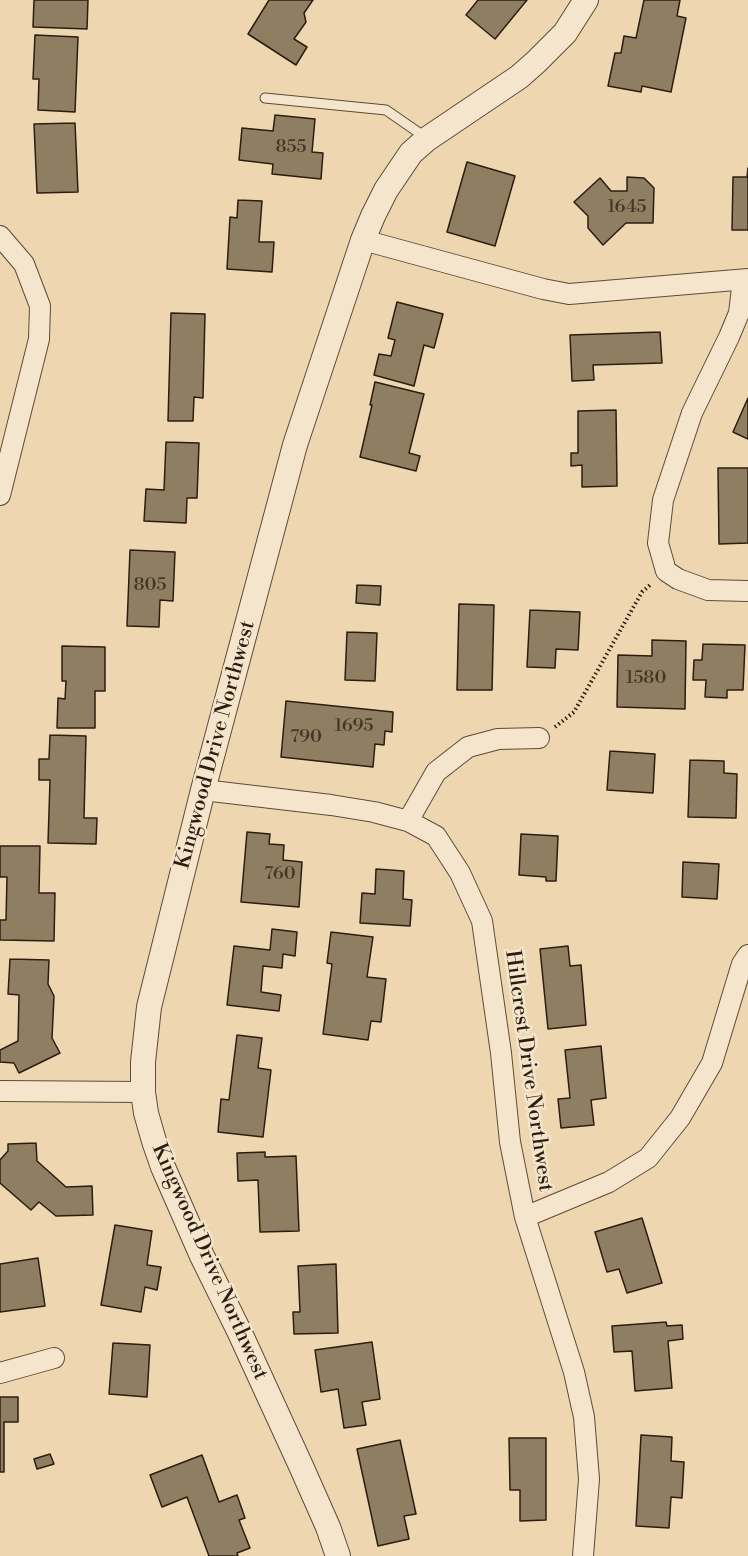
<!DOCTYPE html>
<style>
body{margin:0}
canvas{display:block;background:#eed7b0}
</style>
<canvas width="748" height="1556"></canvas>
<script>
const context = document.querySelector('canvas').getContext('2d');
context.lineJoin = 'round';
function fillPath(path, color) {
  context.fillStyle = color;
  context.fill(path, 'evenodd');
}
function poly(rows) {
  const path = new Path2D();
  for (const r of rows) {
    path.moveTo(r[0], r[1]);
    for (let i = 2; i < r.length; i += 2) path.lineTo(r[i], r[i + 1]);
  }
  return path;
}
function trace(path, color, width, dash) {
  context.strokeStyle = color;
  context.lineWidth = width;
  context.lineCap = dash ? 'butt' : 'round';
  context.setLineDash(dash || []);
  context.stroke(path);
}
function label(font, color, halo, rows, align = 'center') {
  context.font = font + ' "Libre Bodoni",serif';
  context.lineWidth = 5;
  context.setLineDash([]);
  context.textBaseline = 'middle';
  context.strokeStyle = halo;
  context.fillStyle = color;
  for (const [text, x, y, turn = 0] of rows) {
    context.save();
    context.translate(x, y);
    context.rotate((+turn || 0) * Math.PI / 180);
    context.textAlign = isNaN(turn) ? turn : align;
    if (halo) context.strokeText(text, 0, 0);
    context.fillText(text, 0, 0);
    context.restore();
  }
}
const building = poly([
 [34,0,88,0,87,29,33,27,34,0],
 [269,0,313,0,304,13,306,22,294,39,307,47,296,65,248,34,269,0],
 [478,0,527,0,495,39,466,15,478,0],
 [644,0,680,0,677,16,686,18,671,92,642,86,641,92,608,86,615,53,621,53,624,36,636,38,644,0],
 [35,35,78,37,75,112,38,110,39,79,33,79,35,35],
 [275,115,315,119,312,152,323,153,321,179,272,174,273,164,239,160,242,128,273,131,275,115],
 [75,123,78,192,37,193,34,124,75,123],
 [467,162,515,176,495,246,447,232,467,162],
 [748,168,748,230,732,230,733,177,747,177,748,168],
 [627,177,644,178,654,188,653,223,626,223,603,245,588,228,588,216,574,202,600,178,611,191,627,191,627,177],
 [238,200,262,201,259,242,274,242,272,272,227,269,230,217,237,218,238,200],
 [397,302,443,314,434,348,424,345,414,386,374,375,379,354,391,356,395,340,388,338,397,302],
 [171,313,205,314,203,398,194,397,193,421,168,421,171,313],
 [660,332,662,363,593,365,594,380,572,381,570,335,660,332],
 [375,382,424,394,409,453,420,456,416,471,360,457,372,405,370,405,375,382],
 [748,398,748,439,733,432,748,398],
 [616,410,617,486,582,487,582,465,571,466,571,453,578,453,578,411,616,410],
 [166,442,199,443,197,498,187,498,186,523,144,521,146,489,164,490,166,442],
 [718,468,748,468,748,543,719,544,718,468],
 [130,550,175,552,173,601,160,600,159,627,127,626,130,550],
 [357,585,381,586,380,605,356,603,357,585],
 [459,604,494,605,492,690,457,690,459,604],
 [530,610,580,612,578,650,556,649,555,668,527,667,530,610],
 [347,632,377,633,375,681,345,680,347,632],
 [652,640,686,641,685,709,617,707,618,655,652,656,652,640],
 [703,644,745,645,743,690,727,690,727,698,705,697,706,680,693,680,694,660,702,660,703,644],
 [62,646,105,647,105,691,95,691,95,728,57,728,58,698,65,699,66,681,62,681,62,646],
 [286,701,393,712,392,732,385,731,384,745,375,744,373,767,281,757,286,701],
 [50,735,86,736,84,818,97,818,96,844,48,843,50,780,39,780,39,759,49,759,50,735],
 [610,751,655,754,653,793,607,790,610,751],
 [690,760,724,761,724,773,737,774,736,818,688,817,690,760],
 [247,832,270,834,269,844,284,845,283,860,302,862,299,907,241,902,247,832],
 [521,834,558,836,556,881,546,881,546,877,519,875,521,834],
 [0,846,40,846,39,893,55,893,54,941,0,940,0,920,6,920,7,877,0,877,0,846],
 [683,862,719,864,717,899,682,897,683,862],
 [376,869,404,871,403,899,412,900,410,926,360,923,362,893,375,894,376,869],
 [272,929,297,932,295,956,283,954,282,968,263,966,261,992,281,995,279,1011,227,1005,234,946,270,950,272,929],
 [331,932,373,937,367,977,386,979,381,1022,371,1021,368,1040,323,1034,332,964,327,963,331,932],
 [568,946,570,966,581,965,586,1025,548,1029,540,949,568,946],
 [10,959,49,960,48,984,54,996,52,1038,60,1053,19,1073,14,1063,0,1062,0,1050,18,1041,19,995,8,994,10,959],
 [237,1035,262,1038,258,1068,271,1070,263,1137,218,1132,221,1099,229,1100,237,1035],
 [601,1046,606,1098,591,1100,594,1125,561,1128,558,1099,570,1098,565,1050,601,1046],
 [36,1143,37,1161,66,1187,92,1186,93,1215,56,1216,39,1202,31,1210,0,1183,0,1160,8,1151,8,1144,36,1143],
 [265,1152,265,1157,296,1156,299,1231,260,1232,258,1180,238,1181,237,1153,265,1152],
 [642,1218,662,1283,627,1293,619,1269,607,1272,595,1232,642,1218],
 [115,1225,152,1231,147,1265,161,1267,157,1290,145,1287,141,1312,101,1305,115,1225],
 [38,1258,45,1306,0,1312,0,1264,38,1258],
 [336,1264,338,1333,294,1334,293,1312,300,1312,298,1266,336,1264],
 [666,1322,667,1326,682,1325,683,1339,668,1341,672,1388,635,1391,632,1351,614,1352,612,1326,666,1322],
 [372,1342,380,1399,362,1402,366,1425,344,1428,338,1389,321,1392,315,1350,372,1342],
 [113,1343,150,1345,147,1397,109,1394,113,1343],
 [0,1397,18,1397,18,1422,4,1422,4,1472,0,1472,0,1397],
 [641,1435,672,1437,671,1461,684,1462,682,1498,671,1497,669,1528,636,1526,641,1435],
 [509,1438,546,1438,546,1520,520,1521,520,1490,510,1490,509,1438],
 [400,1440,416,1514,404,1516,409,1539,378,1546,357,1449,400,1440],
 [50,1454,54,1464,37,1469,34,1459,50,1454],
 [202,1455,219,1502,237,1495,245,1518,239,1520,250,1548,237,1553,238,1556,209,1556,187,1497,162,1507,150,1475,202,1455]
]);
fillPath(building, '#907e63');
trace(building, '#2b1e10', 1.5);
const service = poly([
 [265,98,386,110,425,137]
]);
const minor = poly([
 [0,236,24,264,40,306,39,339,0,495],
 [363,240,543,289,569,294,748,279],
 [743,280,739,313,729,337,692,413,663,500,658,543,666,571,678,579,708,590,748,591],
 [203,790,331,805,374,812,408,821,436,836,460,873,482,921,501,1053,510,1142,525,1217,574,1372,584,1417,589,1479,583,1556],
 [408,821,436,772,468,747,498,739,539,738],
 [0,1091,143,1092],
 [525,1217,609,1182,648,1158,680,1118,712,1063,742,964,748,955],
 [0,1373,54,1358]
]);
const tertiary = poly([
 [338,1556,328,1527,301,1466,240,1333,202,1256,163,1167,154,1141,146,1113,143,1092,143,1062,149,1007,203,790,295,445,363,240,373,216,386,190,411,153,427,139,519,77,536,62,565,33,586,0]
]);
trace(service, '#5c4c38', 11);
trace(minor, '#5c4c38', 22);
trace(tertiary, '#5c4c38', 26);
trace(poly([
 [555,727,574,712,642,592,650,585]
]), '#2b1e10', 4, [1.5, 3]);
trace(service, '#f4e5cc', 9);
trace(minor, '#f4e5cc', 20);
trace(tertiary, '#f4e5cc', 24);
label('18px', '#443625', null, [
 ["855",291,148],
 ["1645",627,208],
 ["805",150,586],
 ["1580",646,679],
 ["1695",354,727],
 ["790",306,738],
 ["760",280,875]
]);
label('21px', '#2b1e10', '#f4e5cc', [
 ["Kingwood Drive Northwest",216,745,-75],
 ["Hillcrest Drive Northwest",528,1071,82],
 ["Kingwood Drive Northwest",209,1262,66]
]);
</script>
